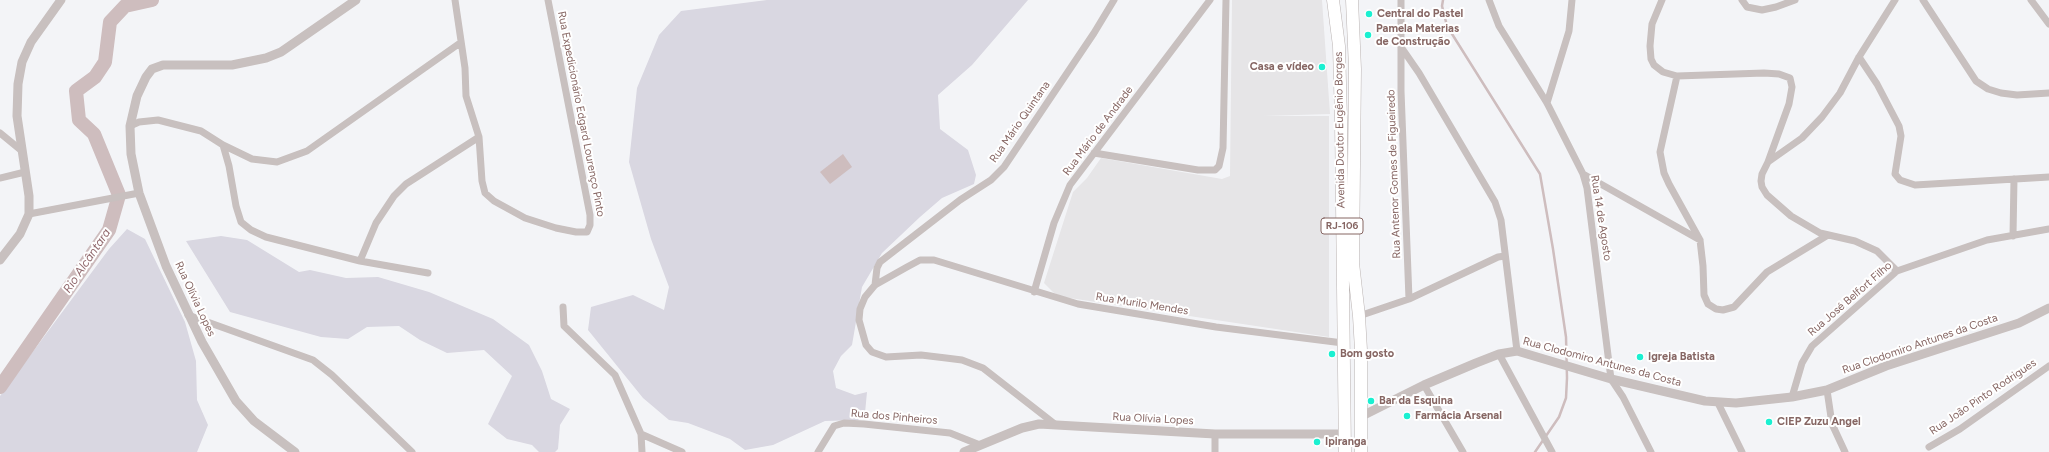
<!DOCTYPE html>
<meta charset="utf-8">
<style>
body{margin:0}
canvas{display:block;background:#f3f4f7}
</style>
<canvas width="2049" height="452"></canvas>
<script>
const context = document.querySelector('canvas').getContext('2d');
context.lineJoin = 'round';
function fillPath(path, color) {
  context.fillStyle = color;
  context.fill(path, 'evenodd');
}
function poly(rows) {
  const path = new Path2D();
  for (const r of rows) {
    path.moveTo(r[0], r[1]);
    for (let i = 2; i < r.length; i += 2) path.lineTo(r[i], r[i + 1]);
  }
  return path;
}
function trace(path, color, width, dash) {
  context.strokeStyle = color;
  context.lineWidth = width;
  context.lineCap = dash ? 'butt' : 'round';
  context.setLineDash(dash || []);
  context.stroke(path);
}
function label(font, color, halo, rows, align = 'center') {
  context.font = font + ' Figtree,sans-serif';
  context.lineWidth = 4;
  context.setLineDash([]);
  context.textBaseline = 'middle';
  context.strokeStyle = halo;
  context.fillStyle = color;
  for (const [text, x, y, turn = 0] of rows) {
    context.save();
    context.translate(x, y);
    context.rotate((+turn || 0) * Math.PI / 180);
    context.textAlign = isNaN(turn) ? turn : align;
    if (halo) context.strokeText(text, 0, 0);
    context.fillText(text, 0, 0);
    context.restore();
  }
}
fillPath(poly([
 [1232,0,1322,0,1330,114,1263,116,1329,116,1329,337,1063,297,1054,293,1044,283,1073,192,1087,178,1101,158,1222,179,1230,176]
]), '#e6e5e7');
fillPath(poly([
 [767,0,1028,0,972,65,938,95,940,129,968,150,976,175,974,184,942,198,920,217,882,253,862,287,852,345,841,356,833,371,836,388,855,395,867,392,865,413,858,420,825,421,773,445,745,450,730,439,688,423,669,420,643,398,588,330,591,307,633,295,664,310,669,287,651,239,629,162,637,88,659,35,681,11],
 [127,229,145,239,185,322,196,361,197,400,208,425,197,452,0,452,0,396,109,249],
 [221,236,247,240,299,272,310,270,346,278,378,277,429,292,493,319,529,345,542,371,551,399,570,409,560,425,558,449,555,452,539,452,532,445,507,439,488,424,512,376,484,350,447,353,420,340,399,326,367,327,348,339,321,337,230,312,186,241]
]), '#d9d7e1');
fillPath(poly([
 [843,154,852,167,830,184,820,172]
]), '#cebdbe');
trace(poly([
 [1443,0,1442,6,1447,26,1540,174,1553,249,1566,337,1567,378,1566,398,1559,417,1535,452]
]), '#cebdbe', 2.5);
trace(poly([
 [0,387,109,230,119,195,94,134,79,120,76,91,95,77,105,62,110,22,125,6,152,0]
]), '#cebdbe', 14);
const trunk = poly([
 [1333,0,1339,46,1341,120,1345,452],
 [1352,0,1355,69,1353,263,1359,316,1361,350,1361,452]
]);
trace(trunk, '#bab3b2', 13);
trace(poly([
 [1401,0,1401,91,1409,299],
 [1489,0,1499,26,1547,103,1583,174,1587,188,1611,379,1623,397,1651,452],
 [1662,0,1652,24,1650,46,1651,59,1654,65,1663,72,1677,76,1764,73,1779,74,1790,78,1792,87,1789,104,1768,162],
 [1742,0,1747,7,1762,10,1776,7,1795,0],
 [1895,0,1859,57,1840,93,1822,117,1802,138,1768,162,1762,174,1761,181,1762,187,1767,195,1791,216,1820,233,1855,241,1877,251,1897,271],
 [1923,0,1976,81,1988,89,2001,93,2017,95,2049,93],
 [2031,0,2049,24],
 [1401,47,1419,73,1495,202,1501,220,1517,351],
 [1859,57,1877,84,1899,126,1901,136,1895,174,1900,180,1915,185,2049,177],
 [1677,76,1660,152,1664,173,1669,184,1700,240,1703,266,1704,295,1708,304,1716,309,1723,310,1734,307,1767,272,1828,235],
 [1547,103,1569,31,1572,0],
 [130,126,139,122,158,120,201,131,223,145,229,166,236,206,241,222,251,230,266,237,360,261,428,273],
 [0,133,22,151],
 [479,137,482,181,485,193,494,201,525,218,556,228,576,232,587,232,590,225,590,215,548,0],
 [223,145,252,159,277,162,307,151,460,43],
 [1094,153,1198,170,1215,170,1219,166,1223,148,1226,0],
 [1583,174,1700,240],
 [0,178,25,172],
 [29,214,139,193],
 [2013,236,2014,179],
 [360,261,376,223,394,196,406,184,479,137,466,96,465,68,455,0],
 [875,285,877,268,880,262,960,200,991,180,1004,167,1094,33,1114,0],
 [1034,292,1054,223,1070,185,1210,0],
 [563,307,564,326,615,375,641,434,682,452],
 [188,315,313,360,332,375,412,452],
 [1359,316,1409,299,1498,257,1505,256],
 [1499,354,1552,452],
 [1424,385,1463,452],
 [1827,390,1832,424,1845,452],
 [1792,397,1802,363,1812,346,1897,271,1987,240,2049,229],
 [1718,403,1742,452],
 [1056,425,983,368,962,360,946,358,921,355,886,357,872,352,866,345,859,320,860,309,865,297,875,285,907,267,920,260,934,260,1078,304,1216,327,1343,343],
 [641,434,642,452],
 [1215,434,1215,452],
 [1929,447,1960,429,2049,366],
 [818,452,834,426,844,423,864,424,950,433,980,445]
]), '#c8c0bf', 7);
trace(poly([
 [0,260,20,234,29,214,29,196,17,116,18,84,22,62,31,42,61,0],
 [1362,416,1424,385,1476,363,1499,354,1517,351,1611,379,1705,401,1736,403,1792,397,1827,390,1886,366,2019,323,2049,308],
 [295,452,254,421,236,401,202,342,166,266,139,193,131,154,130,126,137,96,146,77,152,69,163,65,232,65,266,58,281,52,356,0],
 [964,452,1022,428,1039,424,1215,434,1345,434]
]), '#c8c0bf', 9);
trace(trunk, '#fff', 12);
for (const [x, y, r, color] of [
 [1369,14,4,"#1af0d1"],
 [1368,35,4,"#1af0d1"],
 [1322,67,4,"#1af0d1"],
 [1332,354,4,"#1af0d1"],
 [1640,357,4,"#1af0d1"],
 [1371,401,4,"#1af0d1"],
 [1407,416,4,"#1af0d1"],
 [1769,422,4,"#1af0d1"],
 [1317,442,4,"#1af0d1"]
]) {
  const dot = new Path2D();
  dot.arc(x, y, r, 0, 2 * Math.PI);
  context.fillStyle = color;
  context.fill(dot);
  trace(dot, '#fff', 1.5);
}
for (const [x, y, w] of [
 [1342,226,42]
]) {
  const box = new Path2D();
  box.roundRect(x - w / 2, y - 8, w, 16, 3);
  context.fillStyle = '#fff';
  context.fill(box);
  trace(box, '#866663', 1);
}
label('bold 10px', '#866663', null, [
 ["RJ-106",1342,226]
]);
label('bold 11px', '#866663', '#fff', [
 ["Central do Pastel",1377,14],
 ["Pamela Materias",1376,29],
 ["de Construção",1376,42],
 ["Casa e vídeo",1314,67,"right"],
 ["Bom gosto",1340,354],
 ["Igreja Batista",1648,357],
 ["Bar da Esquina",1379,401],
 ["Farmácia Arsenal",1415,416],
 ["CIEP Zuzu Angel",1777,422],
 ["Ipiranga",1325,442]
], 'left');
label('11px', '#866663', '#fff', [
 ["Rua Expedicionário Edgard Lourenço Pinto",581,114,79],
 ["Rua Mário Quintana",1020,122,-55],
 ["Avenida Doutor Eugênio Borges",1340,130,-91],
 ["Rua Mário de Andrade",1098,131,-53],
 ["Rua Antenor Gomes de Figueiredo",1394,174,-92],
 ["Rua 14 de Agosto",1601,218,81],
 ["Rua Olívia Lopes",195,299,65],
 ["Rua José Belfort Filho",1850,299,-41],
 ["Rua Murilo Mendes",1142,304,9],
 ["Rua Clodomiro Antunes da Costa",1920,344,-19],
 ["Rua Clodomiro Antunes da Costa",1602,362,15],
 ["Rua João Pinto Rodrigues",1983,397,-34],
 ["Rua dos Pinheiros",894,417,5],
 ["Rua Olívia Lopes",1153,419,3]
]);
label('italic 12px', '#91696d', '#fff', [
 ["Rio Alcântara",87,261,-56]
]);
</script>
